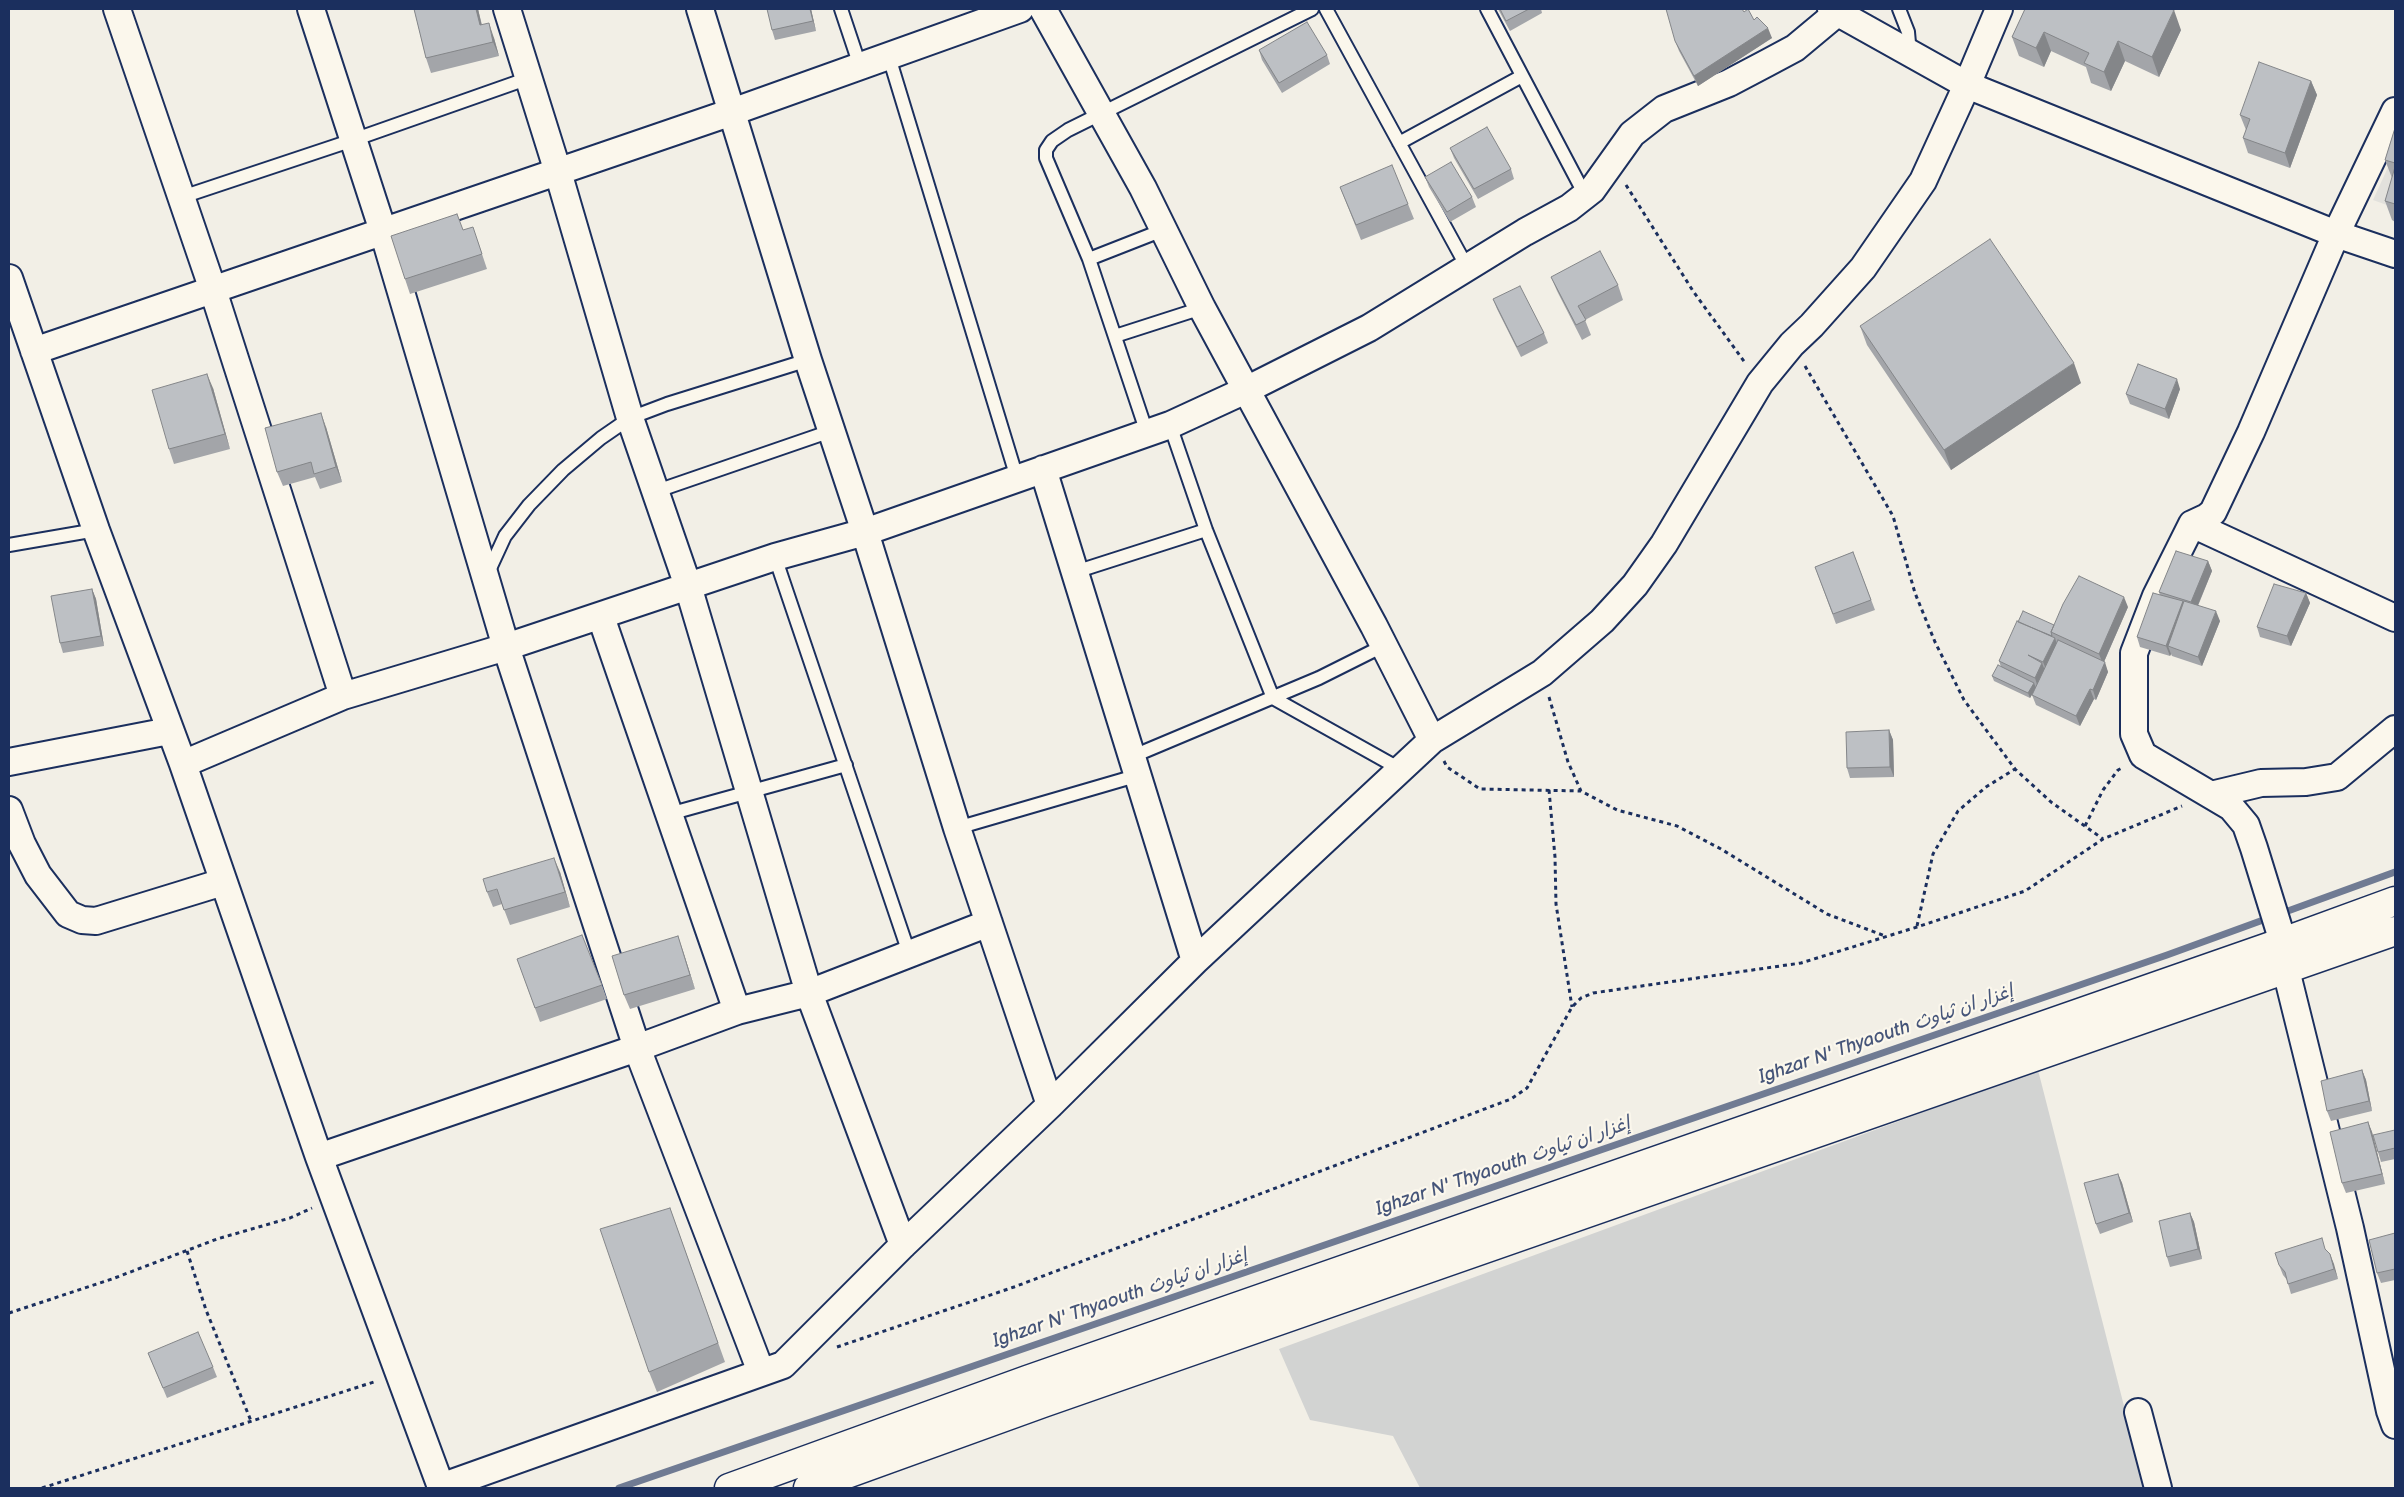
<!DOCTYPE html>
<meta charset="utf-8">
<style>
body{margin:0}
#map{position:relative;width:2404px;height:1497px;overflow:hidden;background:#f2efe6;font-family:"Balsamiq Sans",sans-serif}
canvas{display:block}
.frame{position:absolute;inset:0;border:10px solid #1b2f5e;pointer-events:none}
</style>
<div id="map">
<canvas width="2404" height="1497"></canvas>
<div class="frame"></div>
</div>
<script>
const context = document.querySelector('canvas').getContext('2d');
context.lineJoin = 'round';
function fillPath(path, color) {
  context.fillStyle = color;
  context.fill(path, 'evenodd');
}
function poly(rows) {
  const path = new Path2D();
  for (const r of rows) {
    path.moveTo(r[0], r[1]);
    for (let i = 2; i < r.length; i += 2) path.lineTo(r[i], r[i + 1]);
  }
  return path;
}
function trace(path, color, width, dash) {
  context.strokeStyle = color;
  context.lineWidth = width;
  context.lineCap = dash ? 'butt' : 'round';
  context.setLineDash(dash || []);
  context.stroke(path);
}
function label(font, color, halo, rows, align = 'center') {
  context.font = font + ' "Balsamiq Sans","Playpen Sans Arabic",sans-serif';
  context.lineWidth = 4.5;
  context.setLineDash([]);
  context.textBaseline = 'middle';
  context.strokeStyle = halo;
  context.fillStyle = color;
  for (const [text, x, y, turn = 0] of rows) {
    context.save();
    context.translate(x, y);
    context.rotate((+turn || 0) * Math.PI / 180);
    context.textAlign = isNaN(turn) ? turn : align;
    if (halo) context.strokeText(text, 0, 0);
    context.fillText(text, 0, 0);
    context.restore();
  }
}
fillPath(poly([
 [2395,152,2395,208,2373,200]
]), '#e2e1dc');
fillPath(poly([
 [2038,1070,2145,1488,1420,1488,1393,1436,1310,1420,1279,1349]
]), '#d2d3d2');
trace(poly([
 [619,1488,2167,955,2395,872]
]), '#707b93', 7);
const service = poly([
 [841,9,860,66],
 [1326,9,1467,267],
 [1487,9,1585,195],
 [1899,9,1908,32,1910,54],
 [889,57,1017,478],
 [1399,143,1522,76],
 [182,197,353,140,529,78],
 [1089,259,1046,158,1046,150,1052,141,1068,130,1312,9],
 [1115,336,1202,308],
 [1170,425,1206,530,1273,698,1400,769],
 [1147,433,1089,259,1163,230],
 [654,492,831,431],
 [9,545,96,530],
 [775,557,909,953],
 [1075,572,1206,530],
 [487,575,505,536,529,505,563,470,601,438,630,418,667,404,808,360],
 [1131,757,1319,678,1383,646],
 [669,814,846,765],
 [957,828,1139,775]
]);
const minor = poly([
 [117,9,213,290,343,696],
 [311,9,383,231,506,647,637,1048,761,1372],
 [507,9,558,172,630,418,688,586,809,993,903,1245],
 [700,9,808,360,865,532,957,828,1050,1105],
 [1043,9,1143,188,1202,308,1374,626,1432,740,1542,673,1602,621,1635,585,1664,544,1760,383,1792,344,1812,325,1863,268,1923,181,1967,85,1999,9],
 [1831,9,1967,85,2336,234,2395,254],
 [2395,111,2336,234,2251,432,2213,512,2207,517,2192,524,2156,596,2134,653,2134,734,2143,755,2231,807,2246,825,2254,848,2283,942,2286,970,2350,1228,2390,1411,2395,1425],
 [9,278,96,530,183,764,319,1157,441,1487,783,1365,903,1245,1050,1105,1195,961,1432,740],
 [34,351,732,112,1020,9],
 [1043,469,1195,961],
 [2192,524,2395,618],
 [601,617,737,1011],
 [9,762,169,731],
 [183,764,343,696,506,647,775,557,865,532,1170,425,1246,390,1369,328,1525,232,1569,208,1592,190,1632,134,1664,109,1729,83,1767,63,1795,48,1837,13],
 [2211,795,2261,783,2306,782,2337,777,2395,729],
 [9,810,22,844,38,875,68,914,82,920,96,921,223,882],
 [319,1157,637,1048,737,1011,809,993,989,923],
 [2138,1412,2158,1488]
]);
const tertiary = poly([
 [729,1488,1027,1380,2283,942,2395,901],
 [808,1488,1043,1403,2395,931]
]);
trace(service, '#1b2f5e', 16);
trace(minor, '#1b2f5e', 30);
trace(tertiary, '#1b2f5e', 31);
trace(poly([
 [1626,185,1693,291,1746,364],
 [1805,366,1893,516,1915,593,1935,642,1964,700,2015,769,2051,802,2103,839],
 [1549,697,1568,762,1581,791,1617,810,1677,826,1721,849,1827,914,1885,936],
 [1444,761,1447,767,1480,789,1581,791],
 [1549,790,1555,857,1556,904,1572,1007],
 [2085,826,2103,790,2118,770,2124,767],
 [1917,926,1933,854,1958,811,1986,787,2015,769],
 [187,1251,206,1310,251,1421],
 [9,1313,112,1279,217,1239,290,1218,312,1208],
 [837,1347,1014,1287,1511,1099,1527,1088,1572,1007,1581,998,1593,993,1801,963,1917,927,2025,891,2103,839,2182,806],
 [42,1488,377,1381]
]), '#1b2f5e', 3, [4, 4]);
trace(service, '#fbf7ec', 12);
trace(minor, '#fbf7ec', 26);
trace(tertiary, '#fbf7ec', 28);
fillPath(poly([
 [414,9,478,9,482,25,494,38,499,56,431,73,426,58],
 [811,9,816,31,775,40,772,30],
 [1498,9,1541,9,1542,13,1510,31],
 [2025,9,2181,30,2159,77,2125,61,2111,91,2091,83,2086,67,2051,51,2044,67,2019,56,2012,37],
 [1744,12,1754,20,1772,38,1698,86,1679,51,1675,41],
 [1259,50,1327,55,1330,64,1282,93,1262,60],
 [2311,81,2317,95,2290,168,2248,153,2243,138,2246,130,2240,115],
 [2395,128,2395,222,2392,220,2385,201,2392,178,2385,160],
 [1450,148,1511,169,1514,179,1478,199,1454,158],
 [1425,177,1472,197,1476,207,1450,222,1429,187],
 [1340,187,1408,204,1414,219,1361,240],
 [463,230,478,242,487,269,410,294,405,279],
 [1551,277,1618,285,1623,300,1585,320,1591,335,1582,340,1557,291],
 [1493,299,1544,333,1548,343,1521,357,1497,309],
 [1860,326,2081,383,1951,470,1867,345],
 [213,388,230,449,174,464,169,449],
 [2180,389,2169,419,2130,404,2126,394],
 [326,427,342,482,320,489,315,477,283,486,277,472],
 [1853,552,1875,610,1836,624,1815,567],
 [2208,561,2212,571,2198,606,2220,621,2202,666,2172,656,2171,654,2170,656,2140,647,2137,637,2160,595,2159,592],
 [92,589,96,599,104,646,63,653,60,643],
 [2306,593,2310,603,2291,646,2260,637,2257,627],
 [2128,607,2104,662,2108,672,2096,700,2094,699,2080,726,2036,705,2032,695,2035,689,2030,698,1994,681,1992,676,2001,667,1999,661,2054,625],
 [1889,730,1893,740,1894,777,1850,778,1847,768],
 [560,872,570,907,510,925,502,904,493,907,487,892],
 [678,936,695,989,630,1009,624,995],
 [517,959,602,985,607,999,540,1022],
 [2362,1070,2366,1080,2372,1111,2331,1121,2327,1111],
 [2368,1122,2372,1132,2385,1184,2346,1193,2342,1183],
 [2395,1130,2395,1159,2381,1162,2378,1152],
 [2118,1174,2122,1183,2133,1222,2100,1234,2096,1224],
 [670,1208,725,1362,657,1392,649,1372],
 [2190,1213,2194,1222,2202,1259,2170,1267,2167,1257],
 [2395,1233,2395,1280,2381,1283,2377,1273],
 [2326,1250,2330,1254,2338,1279,2291,1294,2287,1280,2283,1275,2279,1265],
 [148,1353,213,1367,217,1377,167,1398]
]), '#a3a5a9');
fillPath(poly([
 [476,9,478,9,485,40,480,25],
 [810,9,811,9,816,31,813,21],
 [2174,10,2181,30,2159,77,2152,57],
 [489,23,494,38,499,56,493,42],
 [1768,28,1772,38,1698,86,1694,76],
 [2044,32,2051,51,2044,67,2036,48],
 [2118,41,2125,61,2111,91,2104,72],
 [2311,81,2317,95,2290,168,2285,153],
 [2074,363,2081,383,1951,470,1944,450],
 [207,374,213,388,230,449,225,434],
 [2177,379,2180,389,2169,419,2165,409],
 [321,413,326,427,342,482,336,467],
 [2208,561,2212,571,2195,612,2191,602],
 [92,589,96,599,104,646,101,636],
 [2306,593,2310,603,2291,646,2287,636],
 [2124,597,2128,607,2103,664,2099,654],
 [2183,601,2187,611,2168,646,2171,654,2170,656,2166,646],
 [2216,611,2220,621,2202,666,2198,657],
 [2055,638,2058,647,2047,672,2043,662],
 [2105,662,2108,672,2096,700,2093,690],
 [2042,663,2046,673,2038,688,2035,678],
 [2034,683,2036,688,2030,698,2028,693],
 [2090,689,2094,699,2080,726,2076,716],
 [1889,730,1893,740,1894,777,1890,767],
 [554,858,560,872,570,907,565,892],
 [678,936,683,951,695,989,690,975],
 [2362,1070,2366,1080,2372,1111,2369,1101],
 [2368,1122,2372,1132,2385,1184,2382,1174],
 [2118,1174,2122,1183,2133,1222,2129,1213],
 [2190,1213,2194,1222,2202,1259,2198,1249],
 [2330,1254,2334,1264,2338,1279,2334,1269]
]), '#848689');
const building = poly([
 [414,9,476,9,480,25,489,23,493,42,426,58,414,9],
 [767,9,810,9,813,21,772,30,767,9],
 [1500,9,1529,9,1506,21,1500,9],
 [1666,9,1742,9,1744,12,1748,9,1754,20,1757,17,1768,28,1694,76,1675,41,1666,9],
 [2025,9,2170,9,2174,10,2152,57,2118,41,2104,72,2084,63,2089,53,2044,32,2036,48,2012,37,2025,9],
 [1307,22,1327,55,1279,83,1259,50,1307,22],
 [2259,62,2311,81,2285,153,2243,138,2250,119,2240,115,2259,62],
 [1487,127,1511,169,1474,189,1450,148,1487,127],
 [2395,128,2395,163,2385,160,2395,128],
 [1451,162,1472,197,1447,212,1425,177,1451,162],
 [1392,165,1408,204,1356,225,1340,187,1392,165],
 [2395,167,2395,204,2385,201,2395,167],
 [457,214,463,230,473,227,482,254,405,279,391,236,457,214],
 [1990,239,2074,363,1944,450,1860,326,1990,239],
 [1600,251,1618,285,1578,306,1586,320,1576,325,1551,277,1600,251],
 [1520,286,1544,333,1517,347,1493,299,1520,286],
 [2138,364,2177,379,2165,409,2126,394,2138,364],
 [207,374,225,434,169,449,152,390,207,374],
 [321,413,336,467,314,474,311,462,277,472,265,428,321,413],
 [2176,551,2208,561,2191,602,2159,592,2176,551],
 [1853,552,1871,600,1833,614,1815,567,1853,552],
 [2079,576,2124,597,2099,654,2051,632,2063,604,2079,576],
 [2274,584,2306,593,2287,636,2257,627,2274,584],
 [92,589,101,636,60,643,51,596,92,589],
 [2153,593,2183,601,2166,646,2137,637,2153,593],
 [2184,601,2216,611,2198,657,2168,646,2184,601],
 [2023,611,2054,625,2051,632,2052,636,2018,622,2023,611],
 [2017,621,2055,638,2043,662,2028,655,2042,663,2035,678,1999,661,2017,621],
 [2058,640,2105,662,2093,690,2090,689,2076,716,2032,695,2058,640],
 [1998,665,2034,683,2028,693,1992,676,1998,665],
 [1889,730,1890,767,1847,768,1846,732,1889,730],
 [554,858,565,892,504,910,497,889,487,892,483,879,554,858],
 [582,935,602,985,535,1008,517,959,582,935],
 [678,936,690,975,624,995,612,956,678,936],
 [2362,1070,2369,1101,2327,1111,2321,1081,2362,1070],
 [2368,1122,2382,1174,2342,1183,2330,1132,2368,1122],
 [2395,1130,2395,1148,2378,1152,2373,1135,2395,1130],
 [2118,1174,2129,1213,2096,1224,2084,1183,2118,1174],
 [670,1208,718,1343,649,1372,600,1229,670,1208],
 [2190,1213,2198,1249,2167,1257,2159,1221,2190,1213],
 [2395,1233,2395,1269,2377,1273,2369,1240,2395,1233],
 [2322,1238,2325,1249,2330,1254,2334,1269,2288,1284,2285,1272,2279,1265,2275,1253,2322,1238],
 [198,1332,213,1367,163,1388,148,1353,198,1332]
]);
fillPath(building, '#bdc0c4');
trace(building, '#848689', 1);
label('italic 19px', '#465579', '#fbf7ec', [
 ["Ighzar N' Thyaouth إغزار ان ثياوث",1886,1035,-19],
 ["Ighzar N' Thyaouth إغزار ان ثياوث",1503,1167,-19],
 ["Ighzar N' Thyaouth إغزار ان ثياوث",1120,1299,-19]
]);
</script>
